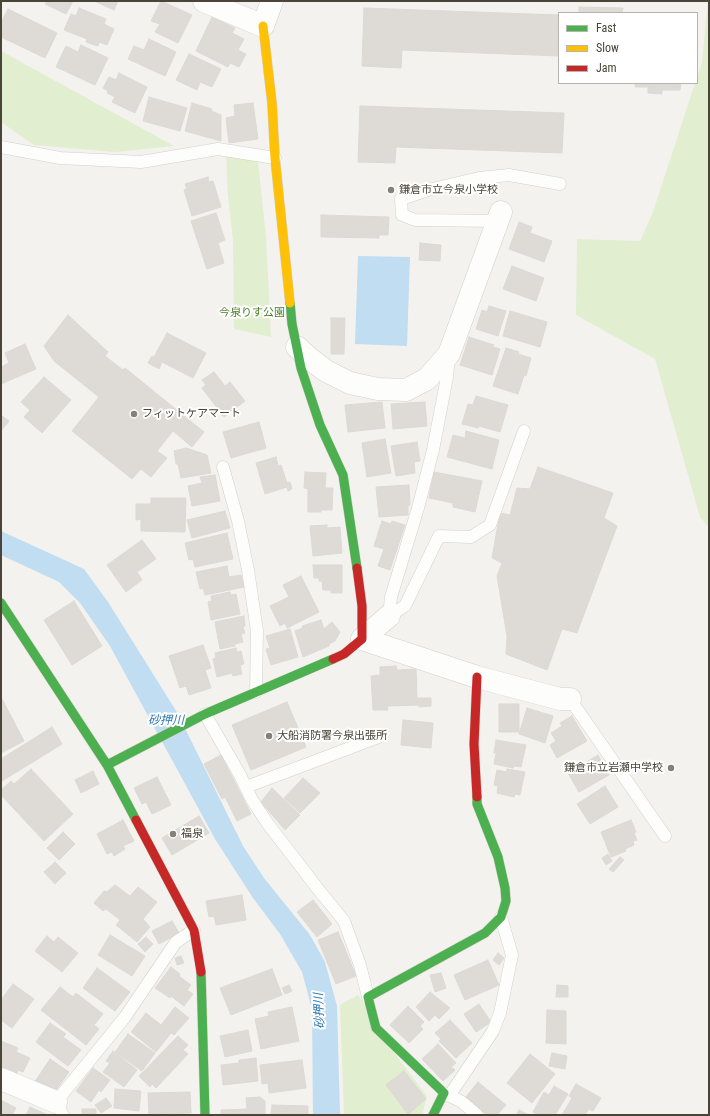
<!DOCTYPE html>
<meta charset="utf-8">
<style>
body{margin:0}
#map{position:relative;width:710px;height:1116px;overflow:hidden;background:#f4f2ee;font-family:"Roboto Condensed",sans-serif}
canvas{display:block}
.frame{position:absolute;inset:0;border:2px solid #4b4439;pointer-events:none}
.legend{position:absolute;left:558px;top:12px;width:140px;height:72px;box-sizing:border-box;background:#fff;border:1px solid #b7b4b0;margin:0;padding:5px 7px;list-style:none;font-size:12px;color:#4b4439}
.legend li{display:flex;align-items:center;gap:8px;height:20px}
.legend b{width:20px;border:1px solid #b7b4b0}
</style>
<div id="map">
<canvas width="710" height="1116"></canvas>
<div class="frame"></div>
<ul class="legend">
<li><b style="height:5px;background:#4caf50"></b>Fast</li>
<li><b style="height:5px;background:#ffc107"></b>Slow</li>
<li><b style="height:5px;background:#c62828"></b>Jam</li>
</ul>
</div>
<script>
const context = document.querySelector('canvas').getContext('2d');
context.lineJoin = 'round';
function fillPath(path, color) {
  context.fillStyle = color;
  context.fill(path, 'evenodd');
}
function poly(rows) {
  const path = new Path2D();
  for (const r of rows) {
    path.moveTo(r[0], r[1]);
    for (let i = 2; i < r.length; i += 2) path.lineTo(r[i], r[i + 1]);
  }
  return path;
}
function trace(path, color, width, dash) {
  context.strokeStyle = color;
  context.lineWidth = width;
  context.lineCap = dash ? 'butt' : 'round';
  context.setLineDash(dash || []);
  context.stroke(path);
}
function label(font, color, halo, rows, align = 'center') {
  context.font = font + ' "Roboto Condensed","Noto Sans JP",sans-serif';
  context.lineWidth = 4;
  context.setLineDash([]);
  context.textBaseline = 'middle';
  context.strokeStyle = halo;
  context.fillStyle = color;
  for (const [text, x, y, turn = 0] of rows) {
    context.save();
    context.translate(x, y);
    context.rotate((+turn || 0) * Math.PI / 180);
    context.textAlign = isNaN(turn) ? turn : align;
    if (halo) context.strokeText(text, 0, 0);
    context.fillText(text, 0, 0);
    context.restore();
  }
}
fillPath(poly([
 [708,1,709,1,709,527,700,517,655,359,576,315,577,239,640,241,653,212,695,83,697,83,697,78,702,62],
 [1,51,174,146,115,152,34,145,1,122],
 [226,153,258,161,266,237,271,337,234,329,233,240,228,196],
 [358,995,401,1062,427,1096,422,1115,344,1115,340,1005]
]), '#e1eecf');
fillPath(poly([
 [358,256,410,257,407,346,355,344],
 [1,531,84,569,108,602,178,714,243,846,264,878,310,935,325,962,337,1006,340,1115,313,1115,312,1009,302,972,280,934,253,898,215,839,110,646,80,603,59,582,1,555]
]), '#c0ddf1');
const building = poly([
 [47,1,73,1,66,14,45,4,47,1],
 [94,1,118,1,114,10,94,1],
 [161,1,192,15,178,43,155,32,160,24,151,21,161,1],
 [579,7,623,8,622,13,579,13,579,7],
 [79,8,106,19,104,24,114,29,107,45,99,42,98,46,86,42,87,39,64,30,71,14,76,16,79,8],
 [364,8,559,15,559,56,402,50,401,68,362,66,364,8],
 [8,9,57,33,45,58,1,37,2,31,1,30,1,23,8,9],
 [212,17,235,28,232,33,244,39,238,50,246,54,239,67,230,63,228,67,196,51,212,17],
 [149,39,176,52,165,76,128,59,134,46,144,50,149,39],
 [81,45,108,58,95,85,56,67,66,46,78,52,81,45],
 [189,54,221,69,212,87,200,82,197,90,176,80,189,54],
 [119,73,147,87,135,113,112,102,115,97,107,93,108,91,103,88,109,77,116,80,119,73],
 [635,83,681,83,680,90,662,90,662,94,648,93,648,87,635,87,635,83],
 [149,97,187,108,180,131,143,121,149,97],
 [192,103,212,109,211,111,221,115,221,141,185,131,192,103],
 [253,103,258,139,229,143,226,118,235,116,234,105,253,103],
 [360,106,564,113,562,153,396,147,395,163,358,162,360,106],
 [208,177,209,182,213,181,221,207,192,216,184,190,187,189,185,184,208,177],
 [216,213,225,240,218,243,224,263,207,269,191,221,216,213],
 [321,215,389,217,388,235,379,235,379,238,321,237,321,215],
 [519,222,532,227,530,233,552,241,544,262,509,249,519,222],
 [420,243,441,245,440,261,419,260,420,243],
 [512,266,544,278,536,301,503,289,512,266],
 [489,306,506,311,498,336,476,329,482,310,487,312,489,306],
 [510,311,547,322,540,347,503,336,510,311],
 [68,315,108,352,105,356,123,370,125,368,204,432,192,447,173,431,157,451,167,458,151,477,141,469,132,479,72,431,99,397,54,361,44,346,68,315],
 [331,318,345,318,344,354,331,354,331,318],
 [167,333,206,353,193,378,162,362,159,369,148,363,152,356,154,357,167,333],
 [469,337,494,345,493,347,500,349,492,375,460,365,469,337],
 [25,344,36,369,1,384,1,367,9,363,5,353,25,344],
 [506,348,519,352,518,354,531,358,526,376,524,375,518,394,493,386,506,348],
 [214,372,225,386,230,382,245,401,224,417,202,388,206,385,202,380,214,372],
 [44,377,71,400,42,433,24,417,30,410,21,402,44,377],
 [476,396,508,405,500,432,479,426,478,428,462,424,468,404,473,405,476,396],
 [382,402,385,428,348,432,345,405,382,402],
 [425,402,427,426,393,429,391,404,425,402],
 [1,415,9,421,1,431,1,415],
 [259,422,266,448,231,458,223,432,259,422],
 [466,431,499,440,492,469,447,457,453,435,465,438,466,431],
 [385,439,391,473,367,477,362,443,385,439],
 [417,442,420,461,414,462,415,473,396,476,391,446,417,442],
 [186,448,207,455,211,473,181,478,178,464,176,464,174,451,186,448],
 [276,457,278,466,281,465,287,483,290,482,292,489,288,491,287,487,265,494,256,463,276,457],
 [538,467,613,493,604,518,617,526,577,633,562,629,547,670,506,654,507,636,497,576,502,563,492,558,500,513,510,515,517,488,530,489,538,467],
 [305,472,326,473,325,488,333,488,332,510,321,510,321,512,308,512,308,489,304,488,305,472],
 [434,472,482,481,475,512,453,507,453,503,429,498,434,472],
 [215,475,220,501,192,506,188,486,202,483,200,477,215,475],
 [409,485,410,505,408,505,408,515,379,517,376,487,409,485],
 [151,498,186,498,185,532,141,531,141,519,136,520,136,504,151,504,151,498],
 [225,511,230,528,192,538,187,520,225,511],
 [382,521,391,524,392,521,405,525,390,570,378,566,384,549,374,546,382,521],
 [327,525,327,528,340,527,342,553,313,556,310,526,327,525],
 [227,533,233,559,195,567,193,559,189,560,185,543,227,533],
 [142,540,156,559,137,572,142,580,126,592,107,565,142,540],
 [313,565,342,565,342,593,331,593,331,590,323,590,322,581,319,581,319,578,314,578,313,565],
 [227,566,229,577,241,575,244,587,205,595,203,588,200,589,196,572,227,566],
 [301,576,319,612,287,628,285,623,280,626,270,606,289,597,283,585,301,576],
 [230,592,231,595,236,594,240,614,211,620,208,602,212,601,211,596,230,592],
 [74,601,102,646,72,665,44,620,74,601],
 [244,616,245,626,243,627,245,633,241,634,243,642,235,644,235,646,220,649,215,622,244,616],
 [321,620,324,629,332,622,340,632,335,641,329,644,329,646,303,657,295,631,303,628,302,626,321,620],
 [290,629,298,657,271,665,266,649,270,648,266,636,290,629],
 [203,645,211,668,205,670,211,688,189,695,186,686,180,688,169,656,203,645],
 [236,648,237,652,241,651,244,664,240,665,242,674,233,676,232,673,217,677,213,659,216,658,215,653,236,648],
 [396,666,397,670,416,669,417,698,431,698,431,706,419,707,419,705,387,706,388,710,373,710,371,676,380,675,380,667,396,666],
 [1,697,24,741,1,753,1,697],
 [287,702,306,747,251,770,232,725,287,702],
 [499,704,519,704,519,732,499,732,499,704],
 [527,708,553,716,545,743,519,734,527,708],
 [572,716,587,741,557,758,550,745,556,741,551,733,562,726,560,723,572,716],
 [403,720,433,723,431,748,401,745,403,720],
 [52,727,62,744,2,781,1,759,52,727],
 [496,740,526,745,521,767,514,766,513,768,494,764,496,753,494,753,496,740],
 [221,755,251,814,237,821,225,797,222,799,204,764,221,755],
 [598,755,609,775,579,792,568,773,598,755],
 [31,769,73,814,44,841,1,795,1,790,11,781,14,784,31,769],
 [507,769,525,772,520,795,515,794,514,797,497,793,498,786,494,785,497,770,507,772,507,769],
 [93,771,99,784,81,793,75,780,93,771],
 [157,777,171,805,152,814,146,802,142,804,134,788,157,777],
 [303,778,320,793,300,813,284,798,303,778],
 [605,786,618,807,590,824,577,804,605,786],
 [272,788,300,815,285,830,261,802,272,788],
 [199,816,209,833,172,855,162,838,199,816],
 [123,820,134,841,123,846,125,849,114,856,112,852,107,854,97,834,123,820],
 [631,820,636,832,634,833,637,840,633,841,634,845,625,849,626,851,611,857,601,832,631,820],
 [63,832,75,844,59,860,47,848,63,832],
 [608,854,612,861,606,865,602,858,608,854],
 [620,857,624,860,613,872,609,869,620,857],
 [55,862,66,873,55,884,44,872,55,862],
 [115,885,130,896,138,887,157,902,143,919,150,927,137,942,116,925,120,920,106,909,103,911,94,903,104,891,107,892,115,885],
 [242,895,246,920,216,925,214,916,209,917,206,901,242,895],
 [313,900,332,924,317,937,297,912,313,900],
 [172,921,179,933,159,944,152,931,172,921],
 [338,932,356,976,336,984,318,940,338,932],
 [110,935,145,956,132,976,98,955,110,935],
 [47,936,54,942,58,937,78,953,62,972,35,951,47,936],
 [146,937,153,944,145,952,138,944,146,937],
 [498,953,504,958,499,965,493,960,498,953],
 [181,956,184,963,177,965,175,958,181,956],
 [488,960,499,985,465,1000,454,975,488,960],
 [171,967,180,974,179,976,191,985,187,990,193,994,184,1006,171,996,170,998,155,988,171,967],
 [97,968,130,992,115,1011,83,988,97,968],
 [272,969,282,995,231,1015,220,988,272,969],
 [441,973,446,988,435,992,430,975,441,973],
 [13,984,34,999,12,1028,1,1020,1,1000,13,984],
 [289,985,292,991,285,994,282,988,289,985],
 [557,985,568,986,568,997,556,997,557,985],
 [60,987,73,997,76,993,103,1014,94,1025,99,1029,86,1045,41,1010,60,987],
 [430,992,450,1008,439,1019,435,1015,429,1021,416,1007,430,992],
 [479,1004,491,1022,476,1032,464,1014,479,1004],
 [408,1006,424,1022,420,1026,423,1029,409,1043,390,1025,408,1006],
 [175,1007,189,1018,174,1035,171,1033,156,1052,131,1032,146,1013,161,1025,175,1007],
 [292,1007,299,1041,261,1049,255,1019,269,1016,268,1012,292,1007],
 [547,1010,566,1011,566,1044,546,1043,547,1010],
 [450,1020,472,1043,456,1058,439,1041,441,1039,435,1033,450,1020],
 [50,1023,66,1034,63,1037,81,1050,68,1066,36,1042,50,1023],
 [248,1030,252,1051,225,1057,220,1036,248,1030],
 [128,1034,155,1053,142,1071,115,1052,128,1034],
 [178,1036,188,1045,183,1050,188,1054,156,1088,152,1084,150,1087,139,1076,178,1036],
 [1,1041,18,1048,16,1052,30,1058,23,1072,18,1070,16,1075,1,1069,1,1041],
 [438,1044,456,1063,451,1067,455,1070,443,1081,422,1059,438,1044],
 [113,1051,137,1070,124,1087,103,1072,110,1063,106,1061,113,1051],
 [552,1053,567,1056,565,1069,549,1066,552,1053],
 [530,1054,555,1074,532,1103,507,1083,530,1054],
 [256,1058,258,1081,223,1085,221,1065,239,1063,239,1060,256,1058],
 [50,1059,69,1072,55,1092,34,1083,50,1059],
 [302,1060,306,1088,269,1093,268,1083,262,1084,260,1065,302,1060],
 [93,1068,110,1080,101,1092,99,1090,91,1102,76,1091,93,1068],
 [404,1071,426,1099,408,1114,386,1085,404,1071],
 [478,1082,506,1105,497,1115,487,1115,465,1098,478,1082],
 [576,1084,601,1098,593,1111,589,1109,585,1115,562,1115,572,1098,569,1096,576,1084],
 [554,1086,568,1094,555,1115,538,1115,533,1112,544,1092,549,1095,554,1086],
 [115,1089,141,1091,139,1111,114,1108,115,1089],
 [190,1092,191,1113,149,1115,148,1093,190,1092],
 [260,1097,265,1101,265,1115,221,1115,221,1110,247,1109,246,1098,260,1097],
 [106,1098,112,1106,101,1113,95,1105,106,1098],
 [1,1100,16,1108,12,1115,1,1115,1,1100],
 [272,1105,308,1106,308,1115,271,1115,272,1105],
 [30,1107,48,1115,26,1115,30,1107],
 [82,1109,96,1109,96,1115,82,1115,82,1109],
 [519,1110,529,1115,516,1115,519,1110]
]);
fillPath(building, '#dedbd6');
trace(building, '#dcd9d4', 1);
const lane = poly([
 [1,147,60,158,141,162,218,149,275,158],
 [498,221,415,220,402,215,401,199,428,190,479,178,509,175,560,184],
 [223,467,238,521,248,570,257,631,256,692],
 [389,616,391,597,418,508,433,450,447,377,449,356],
 [389,616,405,606,439,536,471,537,490,525,524,431],
 [570,699,665,836],
 [205,714,240,775,252,800,268,824,318,889,344,921,360,965,368,997],
 [246,787,379,737],
 [444,1093,462,1102,477,1115],
 [449,1096,493,1031,500,1013,512,955,501,917],
 [63,1115,56,1102,125,1017,176,942,194,930]
]);
const street = poly([
 [204,1,263,26,272,1],
 [297,347,309,358,326,371,350,383,378,389,406,390,427,379,449,354,501,212],
 [362,639,477,677,560,699,570,699],
 [362,639,389,616],
 [1,1079,56,1102]
]);
const fast = poly([
 [290,303,292,324,301,368,320,425,343,475,357,568],
 [1,603,107,765,136,820],
 [107,765,205,714,333,659],
 [201,972,205,1115],
 [433,1115,444,1093,376,1028,368,997,485,933,501,917,506,901,505,888,498,857,477,804,477,797]
]);
const slow = poly([
 [263,26,272,103,275,158,290,303]
]);
const jam = poly([
 [333,659,344,654,362,639,362,606,357,568],
 [477,797,474,744,477,677],
 [136,820,194,930,201,972]
]);
trace(lane, '#d2d0cb', 13);
trace(street, '#d2d0cb', 23);
trace(fast, '#d3cfc5', 10);
trace(slow, '#d3cfc5', 10);
trace(jam, '#d3cfc5', 10);
trace(lane, '#fdfdfc', 12);
trace(street, '#fdfdfc', 22);
trace(fast, '#4caf50', 9);
trace(slow, '#ffc107', 9);
trace(jam, '#c62828', 9);
for (const [x, y, r, color] of [
 [391,190,4,"#868178"],
 [134,414,4,"#868178"],
 [269,736,4,"#868178"],
 [671,768,4,"#868178"],
 [173,834,4,"#868178"]
]) {
  const dot = new Path2D();
  dot.arc(x, y, r, 0, 2 * Math.PI);
  context.fillStyle = color;
  context.fill(dot);
  trace(dot, '#fff', 1.5);
}
label('11px', '#4b4439', '#fff', [
 ["鎌倉市立今泉小学校",399,190],
 ["フィットケアマート",142,414],
 ["大船消防署今泉出張所",277,736],
 ["鎌倉市立岩瀬中学校",663,768,"right"],
 ["福泉",181,834]
], 'left');
label('11px', '#4a7f2a', '#fff', [
 ["今泉りす公園",252,313]
]);
label('italic 12px', '#2e7ab2', '#fff', [
 ["砂押川",166,721],
 ["砂押川",320,1011,-93]
]);
</script>
